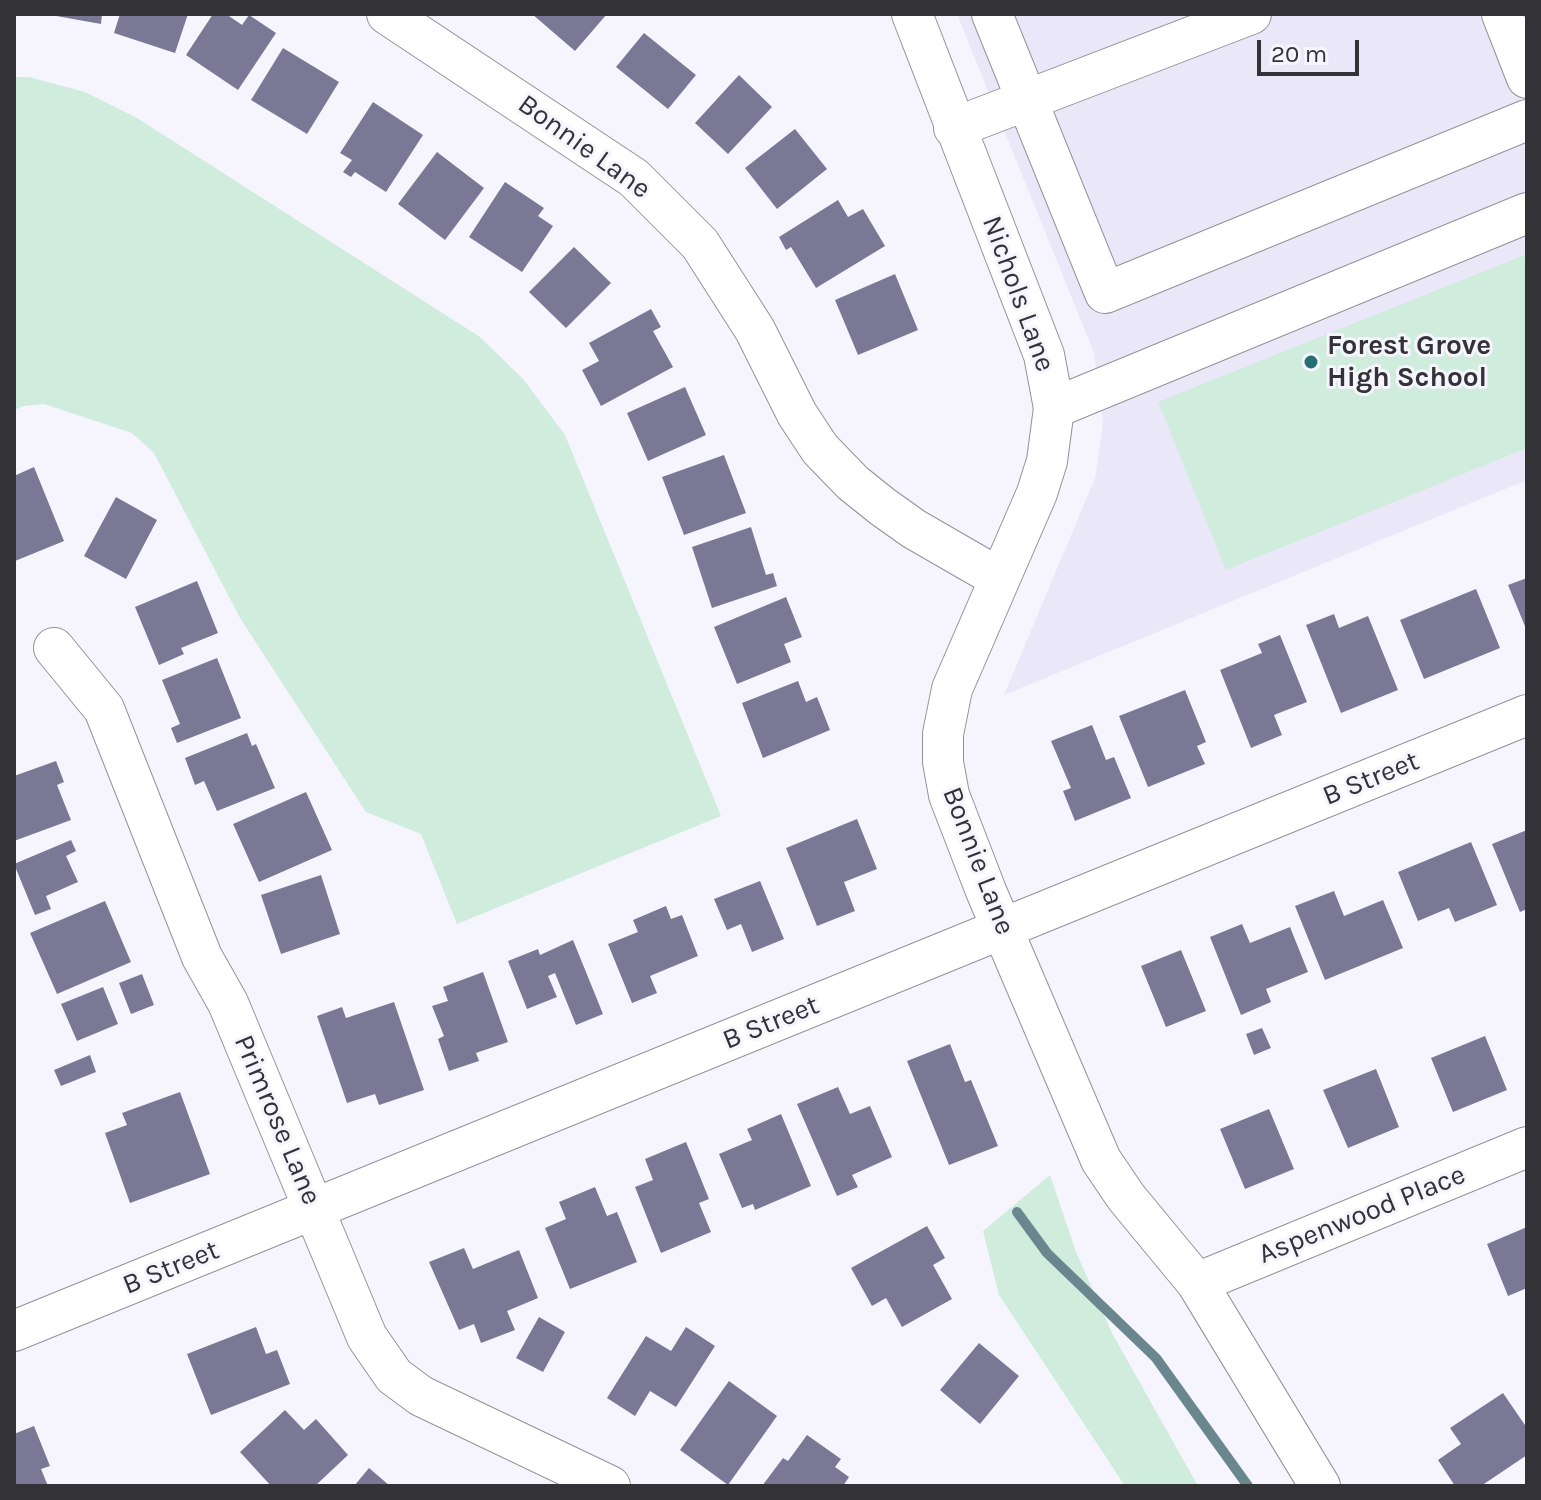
<!DOCTYPE html>
<style>
body{margin:0}
#map{position:relative;width:1541px;height:1500px;overflow:hidden;background:#f6f5fd;font-family:Karla,sans-serif}
canvas{display:block}
.frame{position:absolute;inset:0;border:16px solid #333236;pointer-events:none}
.scale{position:absolute;left:1257px;top:40px;width:102px;height:36px;box-sizing:border-box;border:4px solid #333236;border-top:0;padding-left:10px;font-size:24px;line-height:28px;white-space:nowrap;color:#333236;-webkit-text-stroke:6px #f6f5fd;paint-order:stroke}
</style>
<div id="map">
<canvas width="1541" height="1500"></canvas>
<div class="frame"></div>
<div class="scale">20 m</div>
</div>
<script>
const context = document.querySelector('canvas').getContext('2d');
context.lineJoin = 'round';
function fillPath(path, color) {
  context.fillStyle = color;
  context.fill(path, 'evenodd');
}
function poly(rows) {
  const path = new Path2D();
  for (const r of rows) {
    path.moveTo(r[0], r[1]);
    for (let i = 2; i < r.length; i += 2) path.lineTo(r[i], r[i + 1]);
  }
  return path;
}
function trace(path, color, width, dash) {
  context.strokeStyle = color;
  context.lineWidth = width;
  context.lineCap = dash ? 'butt' : 'round';
  context.setLineDash(dash || []);
  context.stroke(path);
}
function label(font, color, halo, rows, align = 'center') {
  context.font = font + ' Karla,sans-serif';
  context.lineWidth = 6;
  context.setLineDash([]);
  context.textBaseline = 'middle';
  context.strokeStyle = halo;
  context.fillStyle = color;
  for (const [text, x, y, turn = 0] of rows) {
    context.save();
    context.translate(x, y);
    context.rotate((+turn || 0) * Math.PI / 180);
    context.textAlign = isNaN(turn) ? turn : align;
    if (halo) context.strokeText(text, 0, 0);
    context.fillText(text, 0, 0);
    context.restore();
  }
}
fillPath(poly([
 [957,14,1527,14,1527,480,1004,695,1095,478,1103,422,1094,353]
]), '#eae8f8');
fillPath(poly([
 [14,77,29,77,85,92,137,118,480,337,524,380,565,435,721,816,457,924,421,834,366,812,240,618,154,453,132,433,44,404,24,406,14,410],
 [1527,254,1527,448,1226,570,1158,402],
 [1050,1175,1076,1252,1113,1335,1198,1486,1125,1486,999,1295,983,1231]
]), '#d0ecdc');
trace(poly([
 [1017,1212,1047,1253,1156,1358,1248,1486]
]), '#6a878f', 10);
fillPath(poly([
 [45,14,102,14,101,24],
 [120,14,188,14,175,53,114,33],
 [213,14,226,14,242,25,249,15,276,33,238,90,186,55],
 [532,14,607,14,575,51],
 [644,33,696,75,668,109,616,67],
 [283,48,339,82,307,134,251,100],
 [739,75,772,107,728,154,695,123],
 [373,102,423,135,386,192,355,172,351,177,343,172,352,160,340,153],
 [795,129,827,169,777,209,745,168],
 [437,152,484,188,445,240,398,204],
 [505,182,544,208,538,216,553,226,522,272,469,237],
 [838,200,848,217,863,209,885,246,816,288,791,247,786,250,779,237],
 [574,247,611,283,566,328,529,292],
 [895,274,918,330,858,355,835,300],
 [651,309,661,327,653,331,673,367,601,406,582,370,599,361,589,343],
 [685,387,706,435,648,461,627,413],
 [724,455,746,513,684,535,662,477],
 [34,467,64,541,15,561,14,476],
 [116,497,157,520,126,579,84,556],
 [751,527,766,575,773,573,777,586,712,608,692,547],
 [1527,578,1527,631,1508,585],
 [197,581,218,633,181,648,184,654,159,665,135,607],
 [1476,589,1500,648,1424,679,1400,620],
 [786,597,802,637,784,644,791,662,737,684,714,627],
 [1334,614,1339,628,1368,616,1398,690,1341,713,1306,625],
 [1280,635,1307,702,1274,715,1282,735,1251,748,1220,670,1262,653,1258,644],
 [217,658,241,718,177,743,171,728,180,724,162,680],
 [798,681,806,702,817,697,830,730,763,758,742,703],
 [1185,690,1206,742,1197,746,1205,764,1148,787,1119,716],
 [1092,725,1106,760,1114,757,1131,798,1075,821,1063,791,1071,788,1051,741],
 [247,733,252,746,256,744,275,788,217,811,204,781,195,785,185,758],
 [56,761,64,782,57,785,71,820,14,841,14,776],
 [306,792,332,850,259,882,233,824],
 [857,819,877,869,844,882,855,911,817,926,786,848],
 [1527,830,1527,909,1520,912,1492,844],
 [71,840,76,851,66,856,78,882,46,896,51,909,35,915,14,864],
 [1471,842,1497,905,1455,922,1449,908,1418,921,1398,872],
 [321,875,340,934,281,954,261,895],
 [760,881,784,939,752,952,741,924,727,930,714,899],
 [1334,891,1344,916,1383,900,1403,948,1325,980,1295,906],
 [105,901,131,962,57,994,30,933],
 [666,906,671,919,682,915,698,956,650,976,657,993,632,1003,608,944,638,932,633,920],
 [1242,924,1250,943,1290,927,1308,972,1266,989,1271,1002,1241,1015,1210,937],
 [573,940,603,1014,576,1025,555,973,548,976,557,997,527,1009,508,961,538,949,540,955],
 [1181,950,1206,1011,1166,1027,1141,966],
 [483,972,508,1042,476,1053,479,1061,449,1071,438,1039,444,1036,432,1006,448,1001,443,987],
 [142,974,154,1005,131,1014,119,983],
 [103,987,118,1024,77,1041,61,1004],
 [394,1002,424,1090,379,1105,375,1094,347,1103,317,1016,342,1007,346,1018],
 [1262,1028,1271,1048,1254,1055,1246,1034],
 [1485,1036,1507,1090,1453,1112,1431,1058],
 [950,1044,965,1082,971,1080,998,1146,949,1165,907,1061],
 [90,1055,96,1072,61,1086,54,1070],
 [1376,1069,1399,1127,1348,1148,1323,1090],
 [838,1087,850,1114,870,1106,892,1157,852,1175,858,1187,837,1196,797,1104],
 [180,1092,210,1174,130,1203,105,1133,127,1125,122,1113],
 [1269,1109,1294,1169,1245,1189,1220,1129],
 [781,1114,811,1186,755,1210,753,1204,742,1208,719,1154,752,1140,747,1129],
 [686,1142,709,1199,699,1203,711,1232,661,1253,635,1187,653,1180,645,1159],
 [595,1187,607,1216,617,1212,637,1262,570,1289,545,1228,566,1219,559,1202],
 [927,1226,945,1258,933,1265,952,1299,902,1327,886,1298,872,1306,851,1268],
 [1527,1227,1527,1288,1508,1296,1487,1244],
 [464,1248,473,1269,519,1250,538,1298,507,1311,515,1330,481,1343,474,1324,459,1330,429,1262],
 [539,1317,565,1332,543,1372,516,1358],
 [256,1327,266,1354,277,1350,290,1384,211,1415,187,1354],
 [686,1327,715,1346,676,1407,650,1391,635,1416,607,1398,646,1336,671,1351],
 [979,1343,1019,1376,980,1424,940,1390],
 [729,1381,777,1416,728,1485,680,1450],
 [1503,1393,1527,1428,1527,1455,1481,1486,1455,1486,1438,1460,1461,1444,1450,1428],
 [285,1410,304,1430,316,1419,348,1455,315,1486,271,1486,240,1452],
 [34,1426,50,1466,41,1469,48,1486,14,1486,14,1434],
 [807,1435,841,1459,835,1467,849,1477,843,1486,762,1486,783,1458,788,1461],
 [369,1468,390,1486,354,1486]
]), '#7b7896');
const minor = poly([
 [387,14,634,178,700,244,755,330,797,414,820,449,853,483,883,507,914,529,999,578],
 [912,14,1044,355,1054,408,1047,461,1037,493,952,689,943,734,943,762,949,795,986,891,1101,1160,1126,1197,1197,1283,1320,1486],
 [992,14,1105,293,1527,120],
 [1502,14,1527,78],
 [954,128,1251,14],
 [1054,408,1527,213],
 [54,648,104,709,202,957,228,1003,367,1337,394,1376,421,1396,610,1486],
 [1197,1283,1527,1147],
 [14,1331,1527,715]
]);
trace(minor, '#929299', 42);
trace(minor, '#fff', 40);
for (const [x, y, r, color] of [
 [1311,362,8,"#236f72"]
]) {
  const dot = new Path2D();
  dot.arc(x, y, r, 0, 2 * Math.PI);
  context.fillStyle = color;
  context.fill(dot);
  trace(dot, '#f6f5fd', 3);
}
label('28px', '#333236', '#f6f5fd', [
 ["Bonnie Lane",584,147,36],
 ["Nichols Lane",1018,294,70],
 ["B Street",1371,779,-22],
 ["Bonnie Lane",978,861,69],
 ["B Street",771,1023,-22],
 ["Primrose Lane",277,1120,67],
 ["Aspenwood Place",1362,1215,-22],
 ["B Street",171,1268,-22]
]);
label('bold 28px', '#333236', '#f6f5fd', [
 ["Forest Grove",1327,346],
 ["High School",1327,378]
], 'left');
</script>
